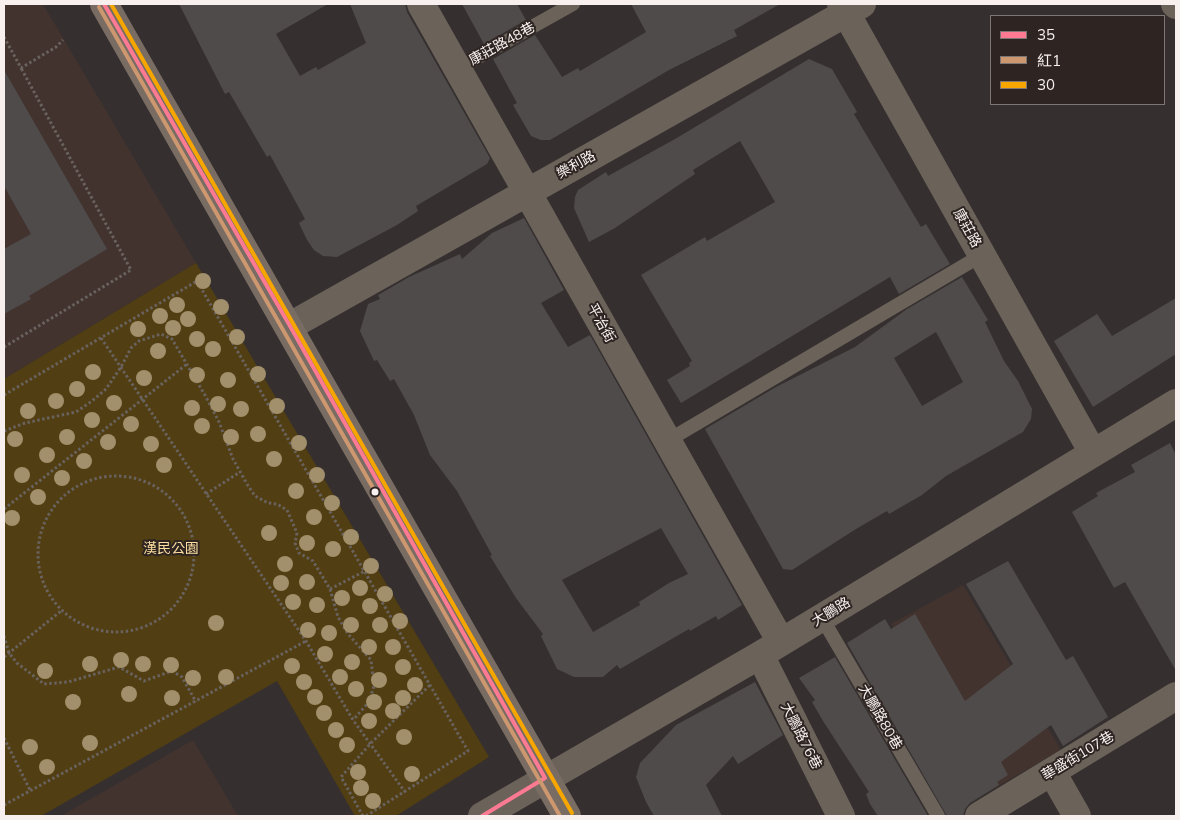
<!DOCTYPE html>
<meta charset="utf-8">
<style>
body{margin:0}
#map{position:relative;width:1180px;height:820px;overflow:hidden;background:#35302f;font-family:Mulish,"Noto Sans TC",sans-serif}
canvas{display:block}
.frame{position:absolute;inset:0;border:5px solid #f7f0ee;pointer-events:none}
.legend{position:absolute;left:990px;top:15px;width:175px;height:90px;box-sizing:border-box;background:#2e2522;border:1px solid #7e7674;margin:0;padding:6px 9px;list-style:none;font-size:15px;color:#f7f0ee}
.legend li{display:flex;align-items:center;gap:10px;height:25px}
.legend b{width:25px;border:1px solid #7e7674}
</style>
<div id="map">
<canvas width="1180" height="820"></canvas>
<div class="frame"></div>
<ul class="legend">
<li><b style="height:6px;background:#fe7a93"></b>35</li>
<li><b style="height:6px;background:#cd976f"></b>紅1</li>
<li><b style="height:6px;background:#f7a600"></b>30</li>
</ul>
</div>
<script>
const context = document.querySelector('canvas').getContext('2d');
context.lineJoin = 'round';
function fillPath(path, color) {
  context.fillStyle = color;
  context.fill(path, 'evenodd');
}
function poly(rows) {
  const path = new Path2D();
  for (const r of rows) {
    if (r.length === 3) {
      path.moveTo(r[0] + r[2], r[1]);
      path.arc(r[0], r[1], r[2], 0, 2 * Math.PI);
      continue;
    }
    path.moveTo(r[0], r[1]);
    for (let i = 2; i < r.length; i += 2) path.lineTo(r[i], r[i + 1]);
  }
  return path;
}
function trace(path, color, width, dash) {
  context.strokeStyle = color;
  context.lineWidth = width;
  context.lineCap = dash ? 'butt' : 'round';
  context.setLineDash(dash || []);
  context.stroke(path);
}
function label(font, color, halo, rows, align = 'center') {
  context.font = font + ' Mulish,"Noto Sans TC",sans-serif';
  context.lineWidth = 4;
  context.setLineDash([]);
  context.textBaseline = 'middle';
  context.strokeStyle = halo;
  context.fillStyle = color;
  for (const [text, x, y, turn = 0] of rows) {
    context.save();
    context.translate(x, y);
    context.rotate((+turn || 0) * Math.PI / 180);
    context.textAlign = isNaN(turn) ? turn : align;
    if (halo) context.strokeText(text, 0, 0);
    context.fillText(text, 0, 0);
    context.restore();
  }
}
fillPath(poly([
 [4,4,43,4,196,263,4,379],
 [963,585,1061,750,986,793,891,624],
 [193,740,238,816,61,816]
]), '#42332f');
fillPath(poly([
 [196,263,489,757,396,816,355,816,277,681,41,816,4,816,4,379]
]), '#513e12');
fillPath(poly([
 [179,4,328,4,276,34,300,76,316,67,318,70,366,43,350,4,405,4,407,12,490,158,487,164,416,206,418,211,397,225,337,257,323,256,314,250,307,240,299,223,305,219,270,155,267,157,229,92,225,94],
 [462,4,517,4,526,20,484,44],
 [631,4,780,4,734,30,737,36,669,70,550,140,541,140,531,136,513,105,517,103,493,59,535,35,562,77,578,68,580,71,646,32],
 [809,59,832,69,857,112,854,114,921,227,926,224,950,264,899,294,890,277,681,403,667,380,690,366,689,363,692,361,641,275,705,237,707,241,775,202,740,141,693,170,695,174,615,228,589,242,574,208,575,197,578,190,606,172,608,176,675,139],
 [4,70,107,249,29,296,31,299,4,314,4,249,31,234,4,186],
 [524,218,564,290,541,303,568,347,590,335,742,605,718,620,716,616,690,631,689,629,620,669,617,665,603,677,574,677,557,669,541,636,543,634,516,598,490,556,492,555,457,491,430,455,414,415,394,379,390,381,377,360,374,361,360,331,368,304,380,299,378,295,409,277,460,254,462,259,492,233],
 [661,528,688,574,669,583,639,602,640,605,593,632,562,580],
 [962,277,988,320,985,322,1004,361,1018,381,1032,409,1031,419,1023,432,946,476,922,495,889,514,887,511,856,529,792,570,783,569,705,429,776,387,855,347,907,309],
 [936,332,963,382,922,406,894,358],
 [1176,298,1176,354,1093,407,1054,341,1097,314,1112,336],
 [1170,443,1176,455,1176,671,1125,582,1114,588,1072,512,1098,496,1096,493,1135,472,1131,465],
 [1008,561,1066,660,1073,656,1108,717,1063,746,1051,725,1001,762,1008,775,997,782,999,785,970,803,965,809,963,816,947,816,847,643,885,619,891,629,915,614,965,701,1013,664,966,584],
 [835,657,928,816,878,816,870,804,866,794,869,792,823,721,812,702,815,700,799,678],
 [755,682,783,735,738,764,733,756,706,785,722,816,654,816,646,802,636,777,640,763,676,725]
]), '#4f4b4a');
trace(poly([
 [4,37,21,68,56,47,63,40],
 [101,338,306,641,353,720,405,792],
 [4,347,131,270,21,68],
 [4,395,197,281,468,751,366,816],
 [4,431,25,423,76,412,92,401,106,389,121,367,131,348,139,341,161,334,172,339,206,397,219,422,233,459,247,484,255,496,268,503,277,504,287,510,297,533,295,543,299,553,313,561,330,589,338,617,348,634,371,660,374,686,369,702,353,720],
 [116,554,78],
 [206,494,240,472],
 [4,509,187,364],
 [330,589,365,571],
 [4,636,9,653,17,663,44,684,68,682,119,667,144,681,172,671,182,677,196,702],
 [4,657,61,611],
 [4,738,30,790],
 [4,805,306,641],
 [363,816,341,777,371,743,430,685]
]), '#69625e', 3, [2.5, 2.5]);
trace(poly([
 [457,69,573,4],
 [667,441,982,255],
 [822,618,938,816]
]), '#6b625a', 14);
trace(poly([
 [421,4,781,642],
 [841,4,1093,453],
 [1175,4,1176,5],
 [290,326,862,4],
 [760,655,841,816],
 [1052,772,1077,816],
 [482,816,760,655,1176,403],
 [979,816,1176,696]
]), '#6b625a', 28);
trace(poly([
 [104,4,567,816]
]), '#786c63', 28);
trace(poly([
 [104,4,290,326,545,778],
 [482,816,545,778]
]), '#fe7a93', 4);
trace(poly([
 [99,7,560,816]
]), '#cd976f', 4);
trace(poly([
 [111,4,572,813]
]), '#f7a600', 4);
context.fillStyle = '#a28f6c';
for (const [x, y] of [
 [203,281],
 [177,305],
 [221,307],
 [160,316],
 [188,319],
 [173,328],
 [138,329],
 [237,337],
 [197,339],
 [213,349],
 [158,351],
 [93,372],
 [258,374],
 [197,375],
 [144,378],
 [228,380],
 [77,389],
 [56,401],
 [114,403],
 [218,404],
 [277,406],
 [192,408],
 [241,409],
 [28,411],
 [92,420],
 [131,424],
 [202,426],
 [258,434],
 [67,437],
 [231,437],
 [15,439],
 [108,442],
 [299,443],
 [151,444],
 [47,455],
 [274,459],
 [84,461],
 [164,465],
 [22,475],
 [317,475],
 [62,478],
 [296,491],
 [38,497],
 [332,503],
 [314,517],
 [12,518],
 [269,533],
 [351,537],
 [307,543],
 [333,549],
 [285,564],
 [371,566],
 [307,582],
 [281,583],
 [360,588],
 [385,594],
 [342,598],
 [293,602],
 [317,605],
 [370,606],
 [400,621],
 [216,623],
 [351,625],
 [380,625],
 [308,630],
 [329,633],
 [369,647],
 [393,647],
 [325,654],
 [121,660],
 [352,662],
 [90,664],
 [143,664],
 [171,665],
 [292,666],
 [403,667],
 [45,671],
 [226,677],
 [340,677],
 [193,678],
 [379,680],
 [304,682],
 [415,685],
 [356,689],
 [129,694],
 [315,697],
 [172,698],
 [403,698],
 [73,702],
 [374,702],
 [393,711],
 [324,713],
 [369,721],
 [336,730],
 [404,737],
 [90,743],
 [347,745],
 [30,747],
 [47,767],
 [358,772],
 [412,774],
 [361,788],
 [373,801]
]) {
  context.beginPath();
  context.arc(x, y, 8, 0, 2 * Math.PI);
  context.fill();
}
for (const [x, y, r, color] of [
 [375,492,4.5,"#f7f0ee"]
]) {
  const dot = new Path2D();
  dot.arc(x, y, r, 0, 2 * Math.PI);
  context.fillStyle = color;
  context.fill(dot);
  trace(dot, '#2e2522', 2);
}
label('14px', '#f7f0ee', '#2e2522', [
 ["康莊路48巷",502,44,-29],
 ["樂利路",576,165,-29],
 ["康莊路",967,228,61],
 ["平治街",601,323,61],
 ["大鵬路",831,612,-31],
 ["大鵬路80巷",880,717,60],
 ["大鵬路76巷",801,736,63],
 ["華盛街107巷",1078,756,-31]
]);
label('14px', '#fbdd9e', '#2e2522', [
 ["漢民公園",171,549]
]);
</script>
